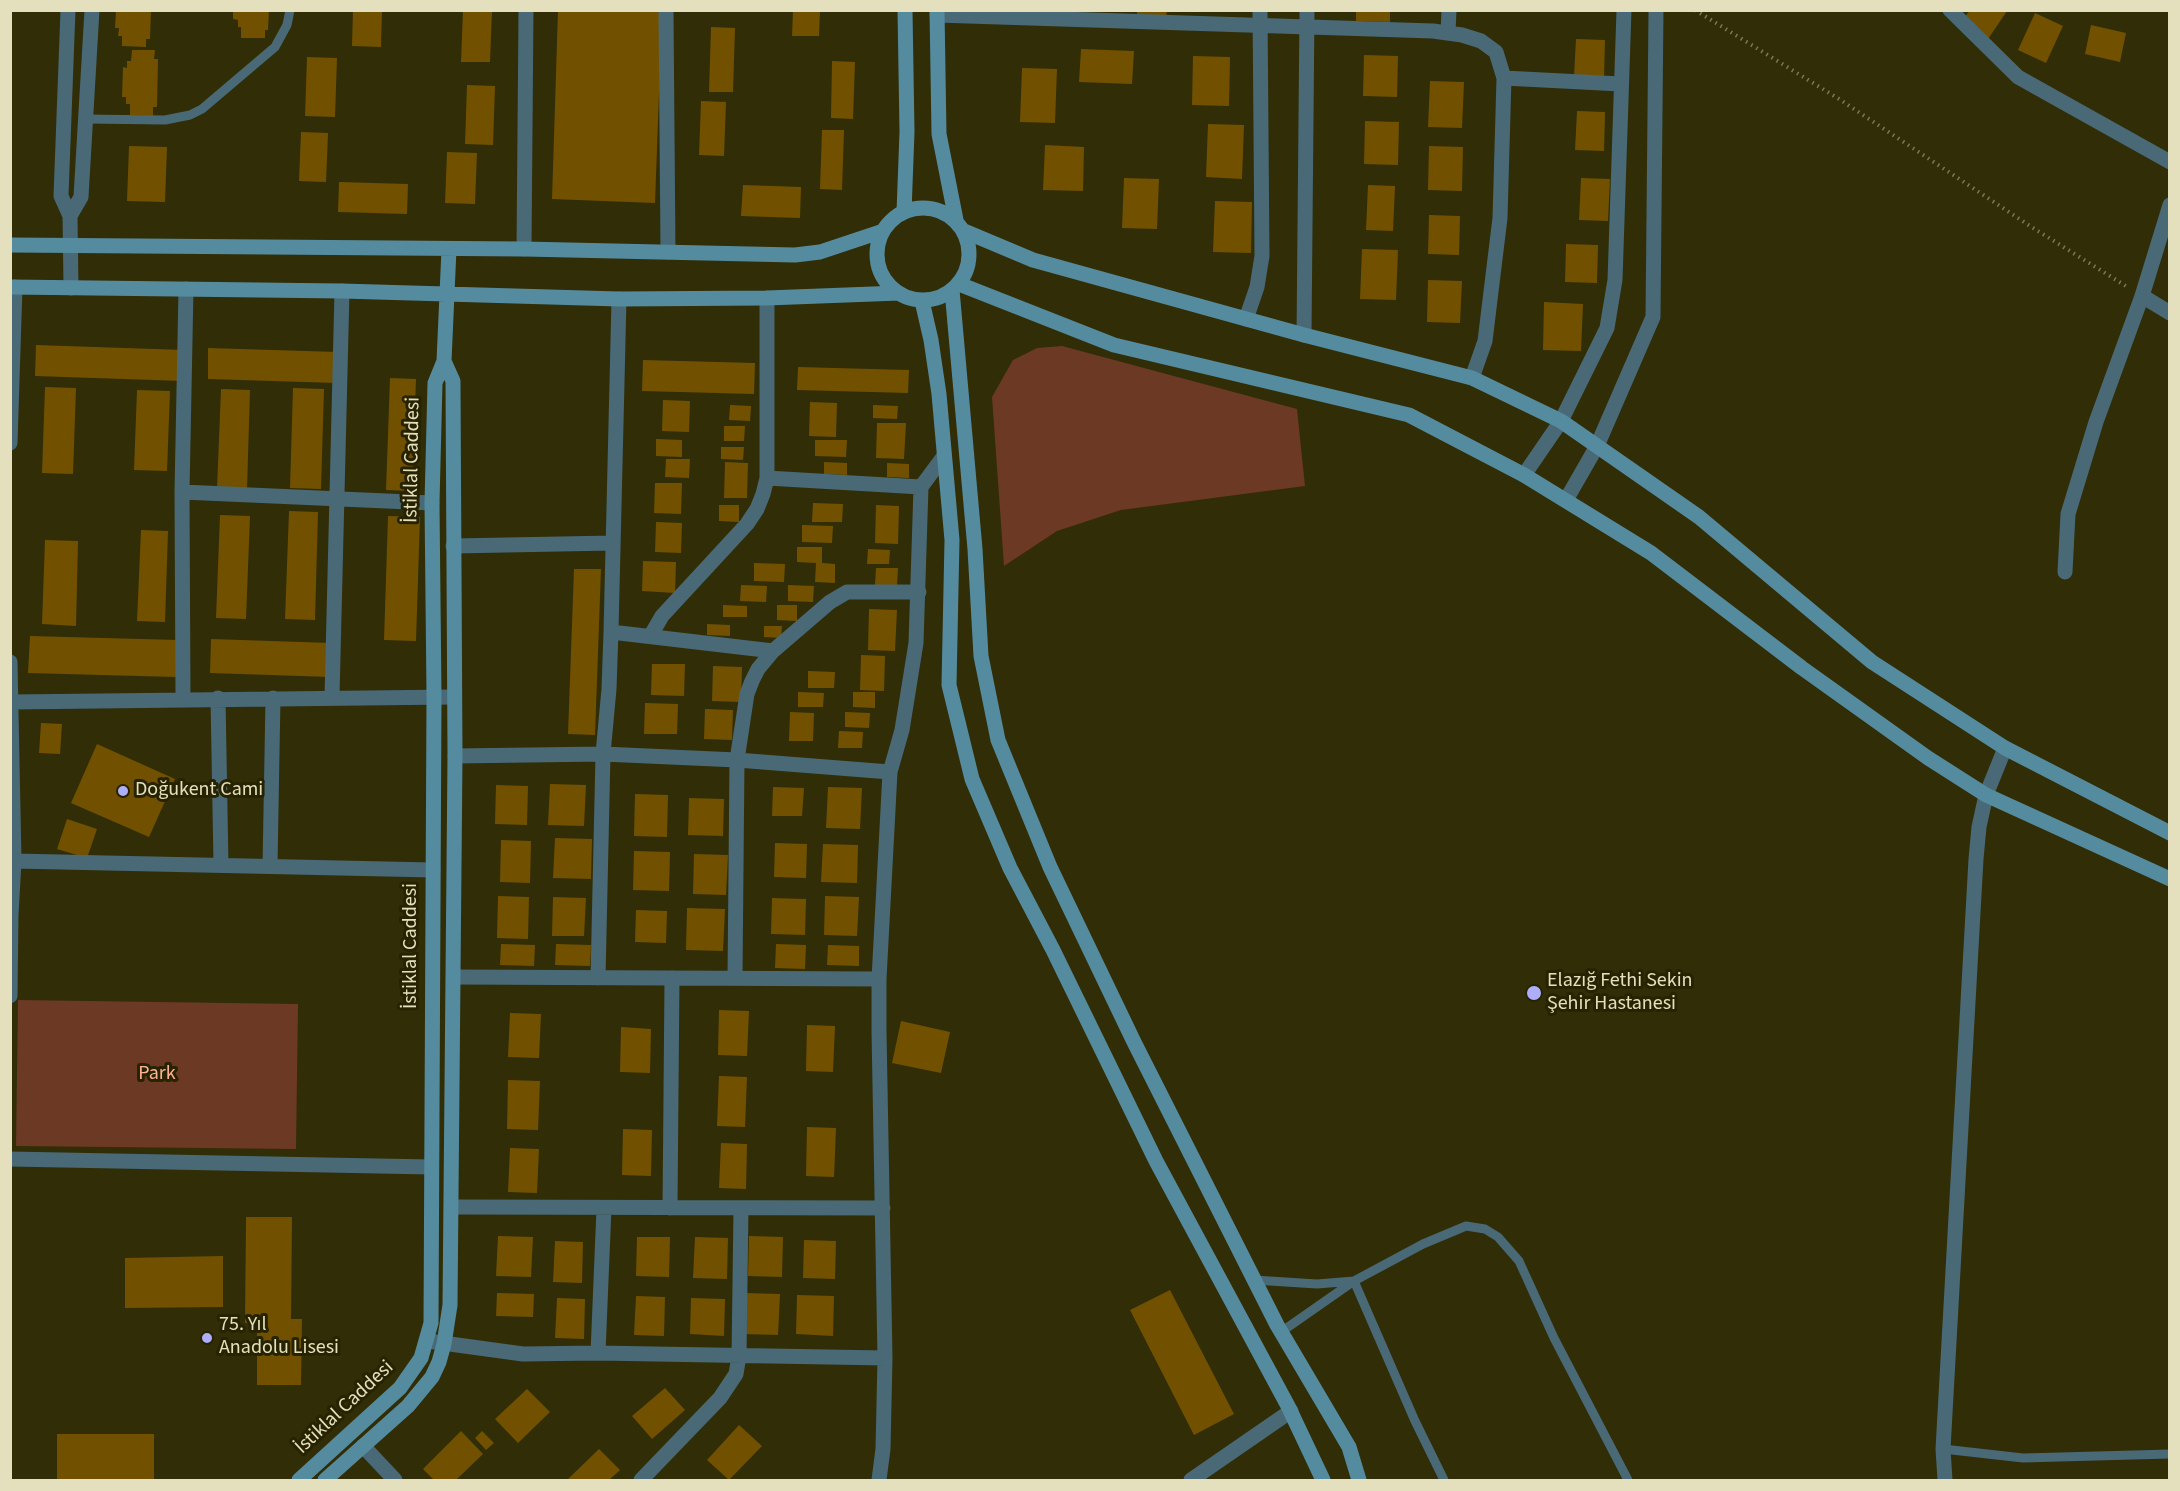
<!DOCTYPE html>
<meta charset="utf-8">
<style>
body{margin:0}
#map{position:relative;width:2180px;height:1491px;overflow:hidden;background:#312d06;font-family:"Source Sans 3",sans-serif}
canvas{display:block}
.frame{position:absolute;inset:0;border:12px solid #e4e0be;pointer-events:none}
</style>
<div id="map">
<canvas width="2180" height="1491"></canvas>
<div class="frame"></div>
</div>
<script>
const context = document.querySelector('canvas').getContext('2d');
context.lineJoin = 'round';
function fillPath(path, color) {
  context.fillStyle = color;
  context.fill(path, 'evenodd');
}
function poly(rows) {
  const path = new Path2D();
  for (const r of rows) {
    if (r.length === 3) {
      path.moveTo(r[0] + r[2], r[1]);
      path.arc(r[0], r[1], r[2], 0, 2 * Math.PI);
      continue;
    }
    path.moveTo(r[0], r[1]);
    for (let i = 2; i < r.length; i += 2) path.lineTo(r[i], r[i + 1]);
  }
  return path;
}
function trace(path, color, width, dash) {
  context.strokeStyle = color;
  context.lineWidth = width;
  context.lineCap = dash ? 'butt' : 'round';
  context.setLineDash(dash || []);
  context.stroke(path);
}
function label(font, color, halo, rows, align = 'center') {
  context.font = font + ' "Source Sans 3",sans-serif';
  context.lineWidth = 6;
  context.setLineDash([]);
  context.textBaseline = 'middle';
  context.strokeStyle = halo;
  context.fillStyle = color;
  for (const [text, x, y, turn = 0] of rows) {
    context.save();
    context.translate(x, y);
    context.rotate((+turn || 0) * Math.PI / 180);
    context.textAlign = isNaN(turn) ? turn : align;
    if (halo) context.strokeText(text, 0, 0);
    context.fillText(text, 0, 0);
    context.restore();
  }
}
fillPath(poly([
 [1062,346,1297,409,1305,486,1121,510,1057,531,1004,566,992,397,1013,360,1037,348],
 [18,1000,298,1004,296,1149,16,1146]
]), '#6c3924');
fillPath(poly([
 [116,10,151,10,150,39,146,39,146,47,122,46,122,36,118,36,119,28,115,28],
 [233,10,269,10,268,30,265,30,265,38,241,38,241,27,238,27,238,20,233,19],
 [353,10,382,10,381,47,352,46],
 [463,10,492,10,490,62,461,62],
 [558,10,662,10,655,203,552,199],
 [793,10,820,10,819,36,792,36],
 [1137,10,1167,10,1166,18,1137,17],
 [1356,10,1390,10,1390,22,1356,21],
 [1970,10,2006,10,2007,11,1986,42,1960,24],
 [2035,13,2063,26,2046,63,2018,50],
 [2091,25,2126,33,2120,62,2085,54],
 [711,27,735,28,733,92,709,92],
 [1576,39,1605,40,1604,77,1574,76],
 [1081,49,1134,51,1132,84,1079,82],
 [132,50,155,50,154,59,158,59,157,107,153,107,153,116,130,115,130,104,126,104,126,97,122,97,123,67,127,68,127,61,131,61],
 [1364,55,1398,56,1397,97,1363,96],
 [1193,56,1230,57,1229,106,1192,105],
 [307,57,337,58,335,117,305,116],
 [832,61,855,62,853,119,831,118],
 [1022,68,1057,69,1055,123,1020,122],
 [1430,81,1464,82,1462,128,1428,127],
 [467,85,495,86,493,145,465,144],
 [701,101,726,102,724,156,699,155],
 [1577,111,1605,112,1604,151,1575,150],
 [1365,121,1399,122,1398,165,1364,164],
 [1208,124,1244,125,1242,179,1206,177],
 [822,130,844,130,842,190,820,189],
 [301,132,328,133,326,182,299,181],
 [1045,145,1084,147,1083,191,1043,190],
 [129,146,167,147,165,202,127,201],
 [1429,146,1463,147,1462,191,1428,190],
 [447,152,477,153,475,204,445,203],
 [1124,178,1159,179,1157,229,1122,228],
 [1581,178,1610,179,1608,221,1579,220],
 [339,182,408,184,407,214,338,212],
 [743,185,801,187,800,218,741,216],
 [1368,185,1395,186,1393,231,1366,230],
 [1215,201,1252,202,1251,253,1213,252],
 [1429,215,1460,216,1459,255,1428,254],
 [1566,244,1598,245,1597,283,1565,282],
 [1362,249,1398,250,1396,300,1360,299],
 [1428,280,1462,281,1460,323,1427,322],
 [1544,302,1583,304,1581,351,1543,350],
 [36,345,184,350,183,381,35,376],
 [208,348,338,352,337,383,208,379],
 [643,360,755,363,754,394,642,391],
 [798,367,909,370,908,393,797,390],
 [390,378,416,379,412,491,386,490],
 [45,387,76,388,73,474,42,473],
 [293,388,324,389,321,489,290,488],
 [221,389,250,390,247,489,217,488],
 [137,390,170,391,167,471,134,470],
 [663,400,690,401,689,432,662,431],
 [810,402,837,403,836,437,809,436],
 [730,405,751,406,750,421,729,420],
 [873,405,898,406,897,419,873,418],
 [877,423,906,423,904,459,876,458],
 [724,426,745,426,744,441,724,441],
 [656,439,682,440,682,457,656,456],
 [815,440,847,440,846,457,815,456],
 [721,447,744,447,743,460,721,459],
 [666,459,690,459,689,478,665,477],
 [725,462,748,463,747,498,724,498],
 [824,462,847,463,847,475,824,474],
 [887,463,909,464,909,478,887,477],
 [655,483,682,483,681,514,654,513],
 [813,503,843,504,842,522,812,522],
 [719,505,739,505,739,522,719,521],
 [876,505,899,506,898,544,875,543],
 [289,511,318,512,315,620,285,619],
 [220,515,250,516,246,619,216,618],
 [388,516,420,517,416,641,384,640],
 [656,522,682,523,681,553,655,552],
 [802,525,833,526,832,543,802,542],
 [141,530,168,531,165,622,137,621],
 [45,540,78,541,76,626,42,624],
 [797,547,822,547,822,563,835,564,835,583,815,582,816,563,797,562],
 [868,549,890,550,889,564,867,564],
 [643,561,676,562,675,593,642,591],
 [754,563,785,564,784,582,754,581],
 [876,568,898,568,897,586,875,585],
 [574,569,601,569,595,735,568,734],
 [741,585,767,586,766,602,740,601],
 [788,585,814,586,813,602,788,601],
 [723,605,747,606,747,617,723,617],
 [777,605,797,605,797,621,777,620],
 [869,609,897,610,895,651,868,650],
 [707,624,730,625,730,636,707,635],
 [764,626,782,626,781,638,764,637],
 [30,636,178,640,176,677,28,673],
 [211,639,332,643,331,677,210,673],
 [861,655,885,656,884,691,860,690],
 [652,664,685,664,684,696,651,695],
 [713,666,742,667,741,702,712,701],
 [808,671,835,672,834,688,808,688],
 [798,692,824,693,823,707,798,707],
 [853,692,875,692,875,708,853,707],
 [645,703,678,704,677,734,644,734],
 [705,709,733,710,732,740,704,739],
 [790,712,814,713,813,741,789,741],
 [845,712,870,713,869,728,845,727],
 [41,723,62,724,60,754,39,753],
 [839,731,863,732,862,748,838,748],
 [97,744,175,779,149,837,71,803],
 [550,784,586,785,584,826,548,825],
 [496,785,528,786,527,825,495,824],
 [773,787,804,788,802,816,772,816],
 [828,787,862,788,860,829,826,828],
 [635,794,668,795,667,837,634,836],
 [689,798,724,799,723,836,688,835],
 [67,819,97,829,87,858,57,849],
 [555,838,592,839,591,879,553,878],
 [501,840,531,841,530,883,500,882],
 [775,843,807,844,806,878,774,877],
 [823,844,858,845,857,883,821,882],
 [634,851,670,852,669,891,633,890],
 [694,854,728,855,726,895,693,894],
 [498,896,529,897,528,939,497,938],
 [825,896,859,897,857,936,824,935],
 [553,897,586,898,584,936,552,936],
 [772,898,806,899,805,935,771,934],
 [687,908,725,909,723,951,686,950],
 [636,910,667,911,666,943,635,942],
 [501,944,535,945,534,966,500,965],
 [556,944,591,945,590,966,555,965],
 [776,944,806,945,805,969,775,968],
 [828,945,859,946,859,966,827,965],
 [719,1010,749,1011,747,1056,718,1055],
 [510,1013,541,1014,539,1058,508,1057],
 [901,1021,950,1032,941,1073,892,1063],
 [807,1025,835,1026,833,1072,806,1071],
 [621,1027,651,1029,650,1073,620,1072],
 [719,1076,747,1077,745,1127,717,1126],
 [508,1080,540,1081,538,1130,507,1129],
 [807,1127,836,1128,834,1177,806,1176],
 [623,1129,652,1130,651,1176,622,1175],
 [721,1143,747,1144,746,1189,719,1188],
 [510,1148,539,1149,537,1193,508,1192],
 [246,1217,292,1217,291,1319,302,1319,301,1385,257,1385,257,1324,245,1323],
 [498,1236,533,1237,531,1277,496,1276],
 [749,1236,783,1237,782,1277,748,1276],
 [637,1237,670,1237,669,1277,636,1276],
 [695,1237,728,1238,727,1279,693,1278],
 [804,1240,836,1241,835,1279,803,1278],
 [555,1241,583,1242,582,1283,553,1282],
 [223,1256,223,1307,125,1308,125,1258],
 [1170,1290,1234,1414,1194,1435,1130,1310],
 [497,1293,534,1294,533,1317,496,1316],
 [745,1293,780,1294,778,1335,743,1334],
 [797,1295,834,1296,833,1336,796,1334],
 [636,1296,665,1297,664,1336,634,1335],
 [557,1298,585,1299,584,1339,555,1338],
 [691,1298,725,1299,724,1336,690,1334],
 [665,1388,685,1410,652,1439,632,1416],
 [527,1389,550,1412,518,1443,495,1419],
 [739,1425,762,1446,729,1480,707,1460],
 [461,1431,483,1454,456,1480,434,1480,423,1469],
 [482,1431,494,1443,486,1450,475,1438],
 [57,1434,154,1434,154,1480,57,1480],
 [599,1449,620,1470,609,1480,567,1480]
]), '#715100');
trace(poly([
 [1695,10,1839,99,2030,226,2129,288]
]), '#7c7853', 4, [1.5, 4.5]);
trace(poly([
 [85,119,165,120,190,115,202,109,275,47,287,25,290,10],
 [1254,1280,1317,1284,1354,1281,1281,1332],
 [1943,1449,2023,1458,2170,1454],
 [1444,1480,1415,1421,1354,1281,1423,1244,1466,1226,1485,1229,1498,1237,1519,1261,1554,1338,1628,1480]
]), '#486975', 9);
trace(poly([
 [68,10,61,196,70,216,71,288],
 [666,10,668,252],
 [1950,10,2018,77,2170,162],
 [937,15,1433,31,1462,35,1481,41,1496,52,1504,78,1500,218,1485,341,1472,378],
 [1448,33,1449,10],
 [1504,78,1621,84],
 [70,216,81,197,92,10],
 [524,249,526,10],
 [2142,296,2170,313],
 [1246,319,1257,287,1262,256,1260,10],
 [1304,335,1307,10],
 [10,443,15,287],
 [1524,475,1561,421,1607,328,1615,280,1624,10],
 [767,478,921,487],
 [182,492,432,503],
 [1566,500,1597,446,1653,317,1656,10],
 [453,546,613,543],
 [2065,572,2068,514,2096,422,2142,296,2170,205],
 [611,632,773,651,830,602,847,592,919,592],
 [651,635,662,616,747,524,757,509,763,494,767,478,767,298],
 [10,662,14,861,11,915,10,996],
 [332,697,342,291],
 [218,698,221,865],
 [183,699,182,492,186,289],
 [10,702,454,697],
 [455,756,603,754,737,760,890,772],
 [14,861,433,870],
 [270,866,273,698],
 [454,977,879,979],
 [598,978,603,754,609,689,611,632,619,299],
 [735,978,737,760,747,694,752,681,758,669,773,651],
 [10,1159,431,1167],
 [452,1207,883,1208],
 [670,1208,672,978],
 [428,1341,523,1354,598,1353,885,1358],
 [598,1353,604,1208],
 [363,1446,395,1480],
 [641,1480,720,1398,736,1374,739,1356,741,1208],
 [879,1480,883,1449,885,1358,879,1031,879,979,890,772,902,730,916,643,921,487,944,456],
 [1191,1480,1291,1411],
 [1945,1480,1943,1449,1976,859,1979,827,1986,795,2005,748]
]), '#486975', 15);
trace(poly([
 [937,10,939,134,956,220],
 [923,254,46],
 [904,212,907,132,905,10],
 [964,231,1033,260,1304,335,1472,378,1561,421,1699,517,1872,662,2005,748,2170,833],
 [10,245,524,249,795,255,820,252,883,231],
 [959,284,1114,345,1409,415,1524,475,1651,553,1802,668,1928,758,1986,795,2170,879],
 [10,287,342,291,619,299,767,298,899,293],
 [952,290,975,549,981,656,998,740,1050,867,1134,1042,1277,1325,1349,1447,1359,1480],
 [922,301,931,340,939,394,952,540,949,685,972,779,1010,868,1053,950,1156,1161,1288,1406,1323,1480],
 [299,1480,400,1388,421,1358,431,1323,434,696,432,503,435,383,444,361,449,249],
 [325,1480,408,1406,432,1377,439,1362,444,1344,450,1305,455,756,453,381,444,361]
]), '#558b9e', 15);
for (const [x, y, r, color] of [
 [123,791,6,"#adaffb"],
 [1534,993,8,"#adaffb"],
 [207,1338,6,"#adaffb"]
]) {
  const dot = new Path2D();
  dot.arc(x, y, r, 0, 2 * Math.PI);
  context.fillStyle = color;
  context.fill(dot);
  trace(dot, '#272300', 2);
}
label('20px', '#e4e0be', '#272300', [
 ["İstiklal Caddesi",413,460,-89],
 ["İstiklal Caddesi",412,946,-90],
 ["İstiklal Caddesi",345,1408,-43]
]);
label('20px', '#e4e0be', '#272300', [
 ["Doğukent Cami",135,791],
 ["Elazığ Fethi Sekin",1547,982],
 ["Şehir Hastanesi",1547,1005],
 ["75. Yıl",219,1326],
 ["Anadolu Lisesi",219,1349]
], 'left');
label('20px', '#ffb293', '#272300', [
 ["Park",157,1075]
]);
</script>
